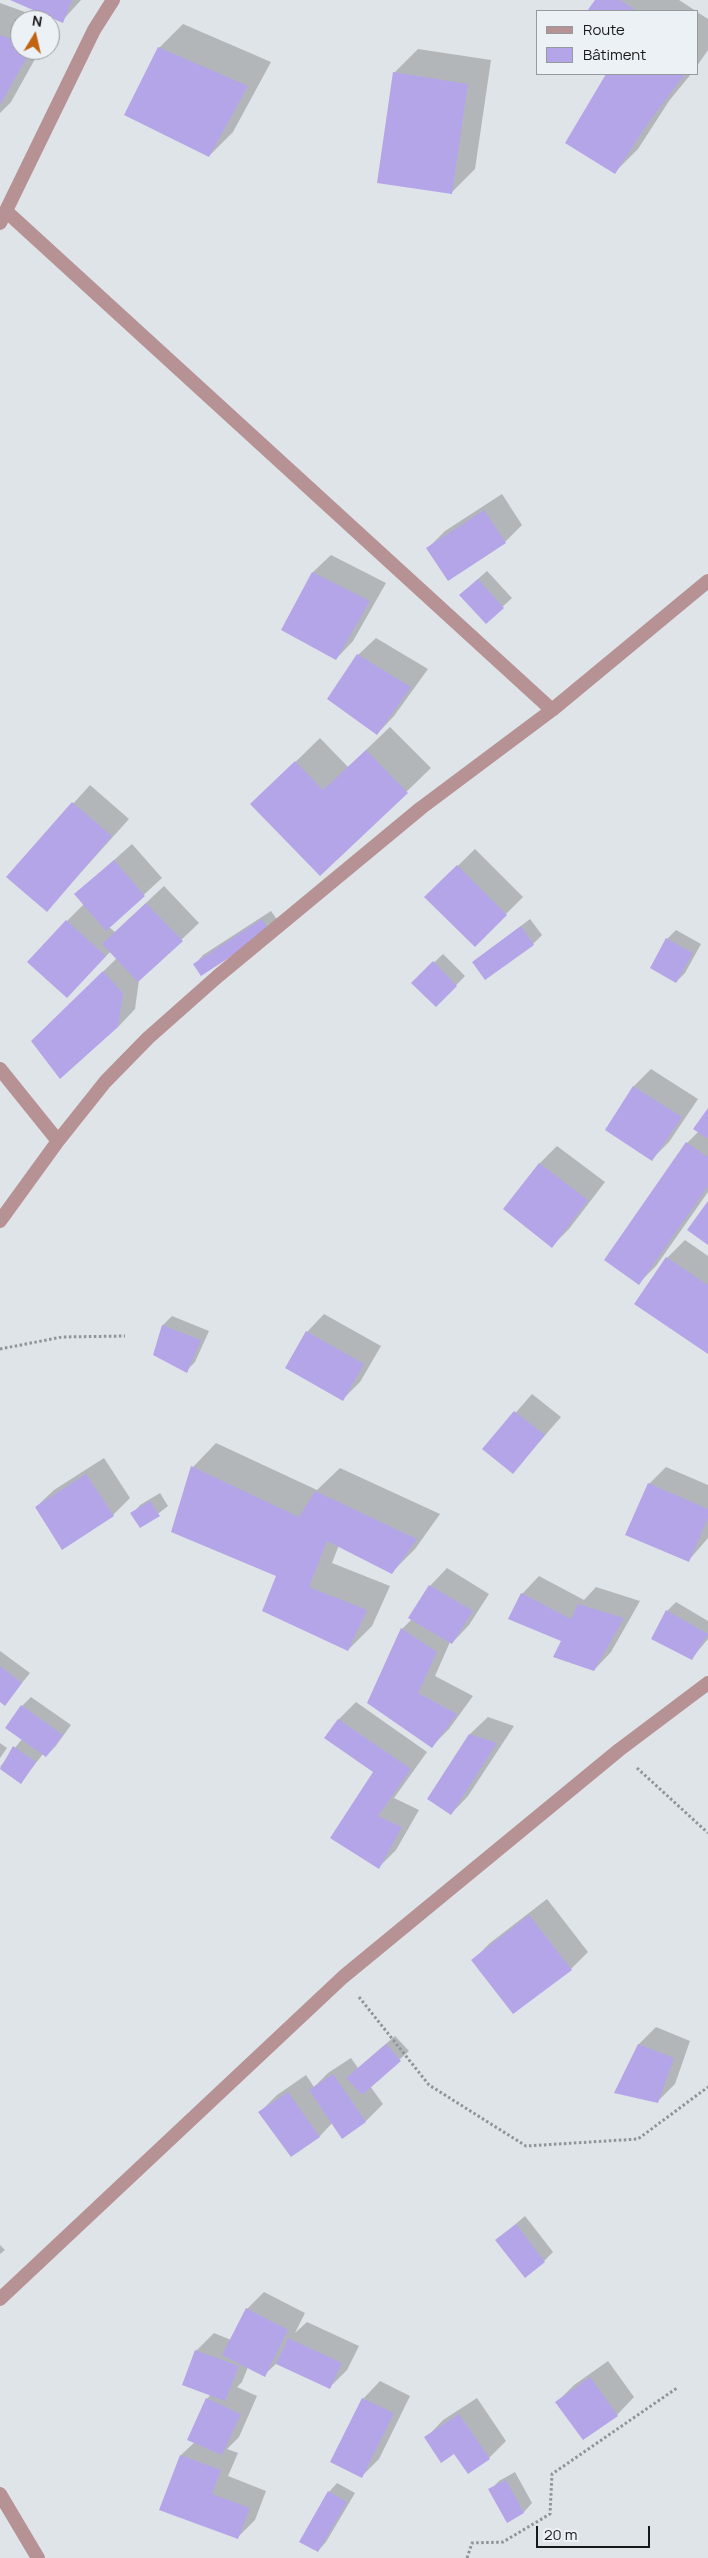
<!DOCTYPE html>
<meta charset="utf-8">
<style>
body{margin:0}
#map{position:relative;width:708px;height:2558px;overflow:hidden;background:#dfe4e8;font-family:Manrope,sans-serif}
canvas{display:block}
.legend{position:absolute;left:536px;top:10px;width:162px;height:65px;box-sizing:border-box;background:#ecf1f5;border:1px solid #979a9d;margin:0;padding:6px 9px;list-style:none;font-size:15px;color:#17181a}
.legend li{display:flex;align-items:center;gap:10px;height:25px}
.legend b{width:25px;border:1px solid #979a9d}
.north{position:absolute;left:10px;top:10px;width:50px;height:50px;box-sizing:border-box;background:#ecf1f5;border:1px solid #979a9d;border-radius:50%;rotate:9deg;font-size:14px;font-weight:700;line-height:20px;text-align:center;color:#17181a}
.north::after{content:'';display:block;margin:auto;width:18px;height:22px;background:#c06410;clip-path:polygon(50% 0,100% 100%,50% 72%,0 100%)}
.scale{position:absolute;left:536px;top:2526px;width:114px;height:22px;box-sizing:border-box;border:2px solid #17181a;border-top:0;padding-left:6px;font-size:15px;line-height:18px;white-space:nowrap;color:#17181a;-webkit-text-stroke:4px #ecf1f5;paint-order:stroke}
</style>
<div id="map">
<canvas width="708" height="2558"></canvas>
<ul class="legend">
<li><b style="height:6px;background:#b69294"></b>Route</li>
<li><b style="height:14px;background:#b4a5e9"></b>Bâtiment</li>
</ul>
<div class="north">N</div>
<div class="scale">20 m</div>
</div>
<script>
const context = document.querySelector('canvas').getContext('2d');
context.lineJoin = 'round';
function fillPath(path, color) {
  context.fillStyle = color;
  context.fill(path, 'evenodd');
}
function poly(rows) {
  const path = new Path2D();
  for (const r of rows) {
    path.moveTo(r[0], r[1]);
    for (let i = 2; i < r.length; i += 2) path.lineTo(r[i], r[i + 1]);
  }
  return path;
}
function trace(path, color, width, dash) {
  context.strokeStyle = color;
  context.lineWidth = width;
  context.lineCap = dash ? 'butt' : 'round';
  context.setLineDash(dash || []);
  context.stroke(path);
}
fillPath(poly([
 [13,0,81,0,62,21],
 [596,0,679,0,696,11,588,11],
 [0,3,47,20,20,20,20,50,40,50,11,102,0,113],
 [697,12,708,19,708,50,697,66],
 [50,21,56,23,50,33],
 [183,24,271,62,233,132,209,156,159,48],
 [418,49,491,60,475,169,451,193,394,73],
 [607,74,691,74,669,101,638,149,615,172,567,142],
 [502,494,522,525,505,542,428,548,445,531],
 [331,555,386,583,353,641,336,659,282,629,313,572],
 [487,571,512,598,486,622,470,586],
 [376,638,428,669,394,716,377,734,358,655],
 [390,727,431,768,320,875,276,781,320,738,348,767],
 [90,785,129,819,47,910,8,876],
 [132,844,162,878,109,927,115,932,164,886,199,923,139,980,135,1009,118,1027,32,1042,117,958,111,951,84,979,67,921,84,904,76,894],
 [475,849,523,897,475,945,426,897],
 [271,911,278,921,195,964,203,955],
 [530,919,542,935,533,944,473,962],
 [676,930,701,944,685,973,676,982,667,939],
 [443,954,465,976,436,1006,413,983],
 [651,1069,698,1099,669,1142,652,1159,606,1129,634,1086],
 [708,1110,708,1192,656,1266,639,1283,687,1143,699,1131],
 [557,1146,605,1182,569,1229,552,1246,504,1209,540,1163],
 [685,1240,708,1256,708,1352,636,1304,667,1258],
 [324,1314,381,1346,360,1382,343,1399,307,1332],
 [172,1316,209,1331,195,1362,186,1371,154,1355,163,1325],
 [532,1394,561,1417,513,1472,484,1449],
 [216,1443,317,1490,340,1468,440,1514,415,1549,391,1573,339,1545,332,1563,390,1586,372,1626,348,1650,278,1576,172,1531,193,1467],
 [104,1458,130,1498,113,1515,36,1507,54,1490],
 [666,1467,708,1485,708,1538,689,1560,649,1484],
 [160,1493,168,1506,141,1527,132,1514,140,1505],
 [447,1568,489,1594,469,1625,452,1643,450,1642,435,1676,473,1696,449,1729,432,1746,368,1702,402,1629,412,1619,430,1586],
 [539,1576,584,1600,596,1587,640,1601,611,1652,594,1670,562,1640,522,1594],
 [676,1602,708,1621,708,1639,692,1658,667,1611],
 [0,1651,30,1673,5,1704,0,1701],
 [31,1697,71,1725,55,1747,46,1756,43,1754,21,1782,0,1767,22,1739,22,1706],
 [356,1702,427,1752,394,1798,419,1810,396,1850,379,1867,375,1771,326,1738,339,1719],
 [488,1717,514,1726,468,1796,451,1814,470,1734],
 [0,1743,7,1748,0,1758],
 [547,1899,588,1952,571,1969,473,1960,490,1943],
 [656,2027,690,2041,675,2084,658,2101,616,2092,639,2044],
 [395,2036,409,2051,370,2086,383,2104,366,2121,343,2137,333,2122,320,2136,291,2156,260,2112,277,2095,306,2075,314,2087,328,2073,351,2058,358,2068],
 [525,2216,553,2252,544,2261,497,2240],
 [0,2245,5,2250,0,2254],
 [264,2292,305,2313,295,2333,307,2322,359,2346,347,2370,330,2387,277,2363,264,2375,248,2367,242,2382,237,2387,257,2396,239,2437,227,2449,238,2453,228,2476,266,2491,255,2520,237,2538,161,2509,181,2455,195,2442,207,2399,211,2394,196,2351,214,2333,231,2340,247,2309],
 [608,2361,634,2397,617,2415,557,2402,574,2385],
 [380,2381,410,2396,379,2459,362,2476,363,2399],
 [477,2398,506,2441,489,2458,454,2452,426,2438,443,2420],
 [515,2472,532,2503,524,2512,507,2521,490,2490,499,2481],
 [337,2483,355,2493,326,2542,318,2551,329,2492]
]), '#0003');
fillPath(poly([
 [10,0,72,0,63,23],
 [595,0,620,0,637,11,587,11],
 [0,35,20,42,20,50,31,50,0,105],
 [158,47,248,86,209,157,124,115],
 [393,72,468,84,452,194,377,183],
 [606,74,685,74,646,126,615,174,565,143],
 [484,510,506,543,448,581,426,548],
 [312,572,370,601,336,660,281,630],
 [478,579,504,608,486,624,459,595],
 [357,654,411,687,377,735,327,699],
 [366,750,408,793,320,876,250,804,295,761,323,790],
 [72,802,112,836,47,912,6,877],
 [114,860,145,896,106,931,74,894],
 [457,865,507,915,475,947,424,897],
 [146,903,183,941,138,982,102,944],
 [262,919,270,931,201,976,193,964],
 [66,920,106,956,67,998,27,962],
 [521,926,534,945,485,980,472,962],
 [666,938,693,953,676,983,650,968],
 [433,961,457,986,436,1007,411,983],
 [103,971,123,993,118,1027,60,1079,31,1041],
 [633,1086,682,1117,652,1161,605,1130],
 [708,1108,708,1139,693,1129],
 [686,1142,708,1157,708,1186,639,1285,604,1260],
 [539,1163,588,1200,552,1248,503,1209],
 [708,1201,708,1245,687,1230],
 [666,1257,708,1285,708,1354,634,1304],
 [162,1325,201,1340,187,1373,153,1355],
 [306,1331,364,1364,343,1401,285,1368],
 [514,1411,545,1435,513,1474,482,1449],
 [191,1466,299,1517,315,1491,417,1539,392,1574,327,1541,309,1587,367,1610,348,1651,262,1611,276,1576,171,1532],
 [86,1474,114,1516,62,1550,35,1507],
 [648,1483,708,1509,708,1518,689,1562,625,1535],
 [150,1501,160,1516,140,1528,130,1513],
 [429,1585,473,1611,452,1644,408,1618],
 [521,1593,571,1619,578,1604,624,1618,594,1671,553,1657,561,1641,508,1619],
 [666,1610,708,1634,692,1660,651,1639],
 [401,1628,437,1652,418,1693,457,1714,432,1748,367,1703],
 [0,1666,22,1683,5,1706,0,1702],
 [21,1705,63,1735,46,1757,5,1728],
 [338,1719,411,1769,378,1816,402,1827,379,1869,330,1838,373,1772,324,1738],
 [469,1734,497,1743,451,1815,427,1799],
 [13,1746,36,1762,21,1784,0,1769],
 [529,1915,572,1970,513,2014,471,1960],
 [386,2044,401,2061,362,2095,346,2078],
 [638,2044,674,2058,658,2103,614,2093],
 [333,2074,366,2122,342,2139,309,2090],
 [288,2092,320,2137,291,2157,258,2112],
 [516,2224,545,2262,525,2278,495,2240],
 [246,2308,288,2330,265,2377,222,2355],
 [288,2338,342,2363,330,2389,276,2364],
 [195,2350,239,2366,225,2401,182,2385],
 [590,2377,618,2416,583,2440,555,2402],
 [206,2398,241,2414,222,2455,187,2440],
 [362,2398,394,2413,362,2478,330,2462],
 [459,2414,490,2459,468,2474,454,2454,441,2463,424,2437],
 [180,2455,221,2470,212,2494,250,2508,238,2539,159,2510],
 [506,2480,524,2513,507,2523,488,2489],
 [328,2491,347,2502,318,2552,299,2542]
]), '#b4a5e9');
trace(poly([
 [0,1349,62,1337,125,1336],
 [637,1768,708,1833],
 [359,1997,429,2085,526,2146,638,2139,708,2087],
 [467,2558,472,2543,503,2542,550,2514,552,2474,677,2388]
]), '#909497', 3, [2.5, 2.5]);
trace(poly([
 [7,212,552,710],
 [0,223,94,30,113,0],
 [0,1069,58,1141],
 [0,1221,58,1141,105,1082,148,1038,218,976,421,808,552,710,708,581],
 [0,2299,343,1977,619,1750,708,1683],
 [0,2494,38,2558]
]), '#b69294', 14);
</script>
